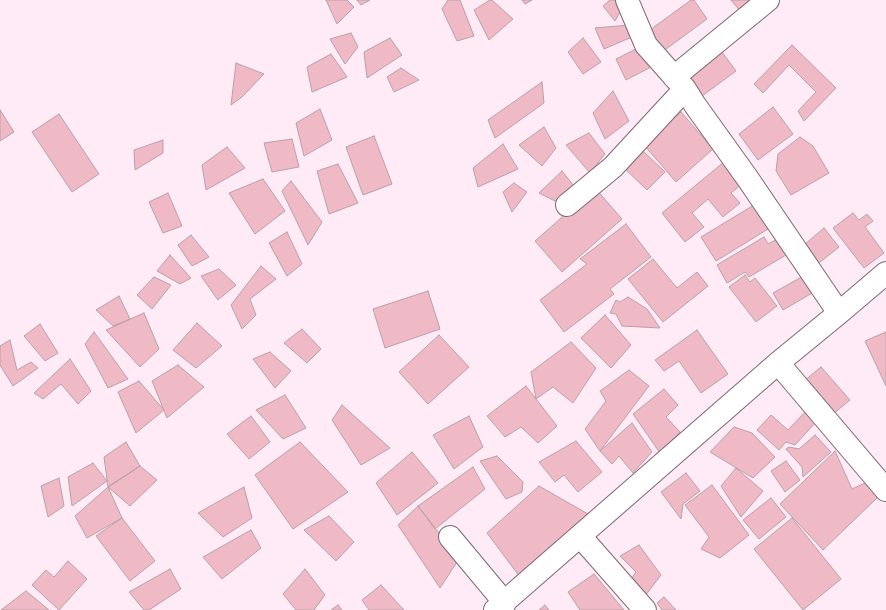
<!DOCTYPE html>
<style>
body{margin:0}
canvas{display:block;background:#feebf6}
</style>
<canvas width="886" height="610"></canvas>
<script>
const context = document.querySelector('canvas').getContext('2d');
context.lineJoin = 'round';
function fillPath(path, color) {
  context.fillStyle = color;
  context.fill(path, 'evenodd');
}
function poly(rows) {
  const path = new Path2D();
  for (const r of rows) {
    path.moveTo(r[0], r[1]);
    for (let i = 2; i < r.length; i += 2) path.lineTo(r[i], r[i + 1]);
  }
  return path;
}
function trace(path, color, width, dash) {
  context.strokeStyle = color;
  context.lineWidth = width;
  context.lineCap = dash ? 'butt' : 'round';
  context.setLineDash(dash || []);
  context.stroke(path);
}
const building = poly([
 [326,0,347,0,354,7,337,24,326,0],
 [357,0,370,0,361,5,357,0],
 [448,0,460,0,474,36,457,41,442,9,448,0],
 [490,0,492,0,513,19,489,40,474,10,490,0],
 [522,0,532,0,525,4,522,0],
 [610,0,616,0,621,10,615,21,603,6,610,0],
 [691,0,694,0,707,19,658,55,643,35,691,0],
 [731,0,757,0,741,12,731,0],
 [629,25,632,37,604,49,595,28,629,25],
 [351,33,358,47,345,64,330,39,351,33],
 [390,38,402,55,367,78,364,52,390,38],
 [583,38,601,62,583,74,568,52,583,38],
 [792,45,836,88,804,121,798,111,816,92,789,65,763,93,754,84,792,45],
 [638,48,651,67,626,80,616,59,638,48],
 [719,48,736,71,702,96,686,73,719,48],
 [331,54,347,77,312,92,307,67,331,54],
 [236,63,264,74,242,97,231,105,236,63],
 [401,68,419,80,394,92,387,77,401,68],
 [542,82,544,103,495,138,488,120,542,82],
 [613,91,629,121,605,139,593,113,613,91],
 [773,107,793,134,758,160,739,134,773,107],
 [320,109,332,140,304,156,296,123,320,109],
 [0,110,14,132,0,141,0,110],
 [681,112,713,149,676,182,644,145,681,112],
 [59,114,99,174,72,192,32,132,59,114],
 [544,127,556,148,542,166,519,145,544,127],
 [589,133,605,154,590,173,566,145,589,133],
 [374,136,392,184,363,195,346,147,374,136],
 [800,137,813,146,829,173,791,195,776,171,778,154,800,137],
 [292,139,299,167,272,172,264,143,292,139],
 [163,140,163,153,135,170,134,150,163,140],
 [503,144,518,169,478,187,473,168,503,144],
 [227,147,245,168,206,190,202,165,227,147],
 [643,151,665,172,647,190,622,166,633,155,636,158,643,151],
 [730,157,748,179,731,193,740,203,723,217,708,199,692,213,704,227,685,242,662,213,730,157],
 [338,164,358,203,329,214,317,171,338,164],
 [562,171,574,186,555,201,539,193,562,171],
 [263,179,285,211,255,234,229,193,263,179],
 [291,181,322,222,308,245,282,191,291,181],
 [514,183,527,192,512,212,503,192,514,183],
 [595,188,622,219,562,272,535,241,595,188],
 [168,193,182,226,163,233,149,202,168,193],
 [754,205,768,229,716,261,701,237,754,205],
 [853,213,859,220,867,214,873,221,865,227,884,253,864,268,833,228,853,213],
 [626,224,651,257,610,289,614,294,564,332,540,300,587,264,580,259,626,224],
 [824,228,839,247,819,263,804,245,824,228],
 [287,232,302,264,287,276,269,243,287,232],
 [191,235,209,257,192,266,178,245,191,235],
 [764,237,768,244,777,239,786,255,749,277,745,272,727,283,717,265,764,237],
 [170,255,191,278,180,284,157,271,170,255],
 [653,259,677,288,697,272,708,286,663,322,628,279,653,259],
 [261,266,276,279,250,299,256,315,242,329,231,305,261,266],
 [219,269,236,285,218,300,201,276,219,269],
 [745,275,750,282,755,278,777,306,756,322,729,287,745,275],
 [805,275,814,292,783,310,773,293,805,275],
 [154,277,171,285,152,309,137,295,154,277],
 [428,291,440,329,385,348,373,309,428,291],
 [119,296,130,319,113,326,96,310,119,296],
 [628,297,647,309,660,328,622,326,616,314,610,313,616,300,620,302,628,297],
 [144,313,159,349,140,367,106,330,144,313],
 [605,315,631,345,611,368,581,338,605,315],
 [197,323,222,346,196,368,173,350,197,323],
 [40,324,58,353,45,361,24,336,40,324],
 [302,329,321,349,307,363,284,343,302,329],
 [697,330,728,374,701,393,679,361,664,371,655,360,697,330],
 [94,332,128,379,108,388,85,344,94,332],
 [886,332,886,386,865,341,886,332],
 [439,335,469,367,428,404,399,372,439,335],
 [10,340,17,370,31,362,38,368,13,386,0,365,0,346,10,340],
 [571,342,596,368,573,403,553,387,536,399,531,372,571,342],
 [270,352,291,371,275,388,253,359,270,352],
 [70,359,91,391,78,404,61,384,43,399,34,393,70,359],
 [178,365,204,387,167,418,152,381,178,365],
 [821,367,850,400,832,415,804,381,821,367],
 [629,370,649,386,600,451,585,429,606,401,600,391,629,370],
 [139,381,164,410,136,433,118,392,139,381],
 [526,386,557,426,538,443,521,427,505,437,487,416,526,386],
 [664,389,678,405,666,417,680,432,660,453,633,414,664,389],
 [285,395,306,428,283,439,256,410,285,395],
 [342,405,390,448,361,465,332,420,342,405],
 [805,412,816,422,795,445,786,442,779,450,757,430,771,415,788,430,805,412],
 [251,416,270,442,249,459,227,434,251,416],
 [469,416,483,447,454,469,433,435,469,416],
 [632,423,652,452,633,473,619,456,612,464,600,451,632,423],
 [734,427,752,433,775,457,753,478,710,452,734,427],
 [815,435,831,452,803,477,802,467,786,449,789,447,799,449,815,435],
 [576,441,602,472,578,492,564,475,555,482,539,462,576,441],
 [126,442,140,466,108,487,104,457,126,442],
 [300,442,348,492,293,529,255,475,300,442],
 [835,451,852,489,869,481,877,498,823,550,780,504,835,451],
 [412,452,438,483,397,515,376,483,412,452],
 [497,456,523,482,522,492,506,499,480,461,497,456],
 [786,461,800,480,785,492,771,471,786,461],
 [93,463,107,481,72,506,68,477,93,463],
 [140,466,157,480,130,506,108,487,140,466],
 [473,467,485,489,435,529,418,506,473,467],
 [736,468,763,491,741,517,721,486,736,468],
 [686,473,700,491,683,504,681,519,661,492,686,473],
 [59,478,64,506,48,517,41,486,59,478],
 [712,485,749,535,720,558,701,549,709,537,685,505,712,485],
 [539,486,588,514,520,577,487,533,539,486],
 [108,487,122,518,87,538,75,516,108,487],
 [244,487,252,518,223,537,198,513,244,487],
 [771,498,786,517,759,539,743,520,771,498],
 [418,506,459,559,440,588,398,525,418,506],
 [329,516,354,542,336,561,304,530,329,516],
 [122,518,155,561,130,581,96,536,122,518],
 [792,518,841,579,803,610,754,549,792,518],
 [251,530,261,548,222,579,203,557,251,530],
 [639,545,661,575,645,596,631,579,636,572,620,556,639,545],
 [68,561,87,579,59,610,32,585,46,570,54,577,68,561],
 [170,569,181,589,149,610,144,610,129,592,170,569],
 [305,569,325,595,314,610,296,610,283,594,305,569],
 [594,574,624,610,580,610,568,592,594,574],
 [381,585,404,610,369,610,362,600,381,585],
 [26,591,49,610,1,610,26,591],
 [664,597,676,610,662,610,657,603,664,597],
 [338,605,342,610,331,610,338,605],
 [545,605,549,610,539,610,545,605]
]);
fillPath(building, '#f0b9c6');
trace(building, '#baa0a6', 1);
const minor = poly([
 [627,0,646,45,685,89,695,105,748,179,839,313],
 [674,77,768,0],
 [567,205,613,167,685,89],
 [778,363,886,490],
 [580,536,645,610],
 [450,537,505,603],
 [495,610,778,363,839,313,886,273]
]);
trace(minor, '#7c6874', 24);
trace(minor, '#fff', 22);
</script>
